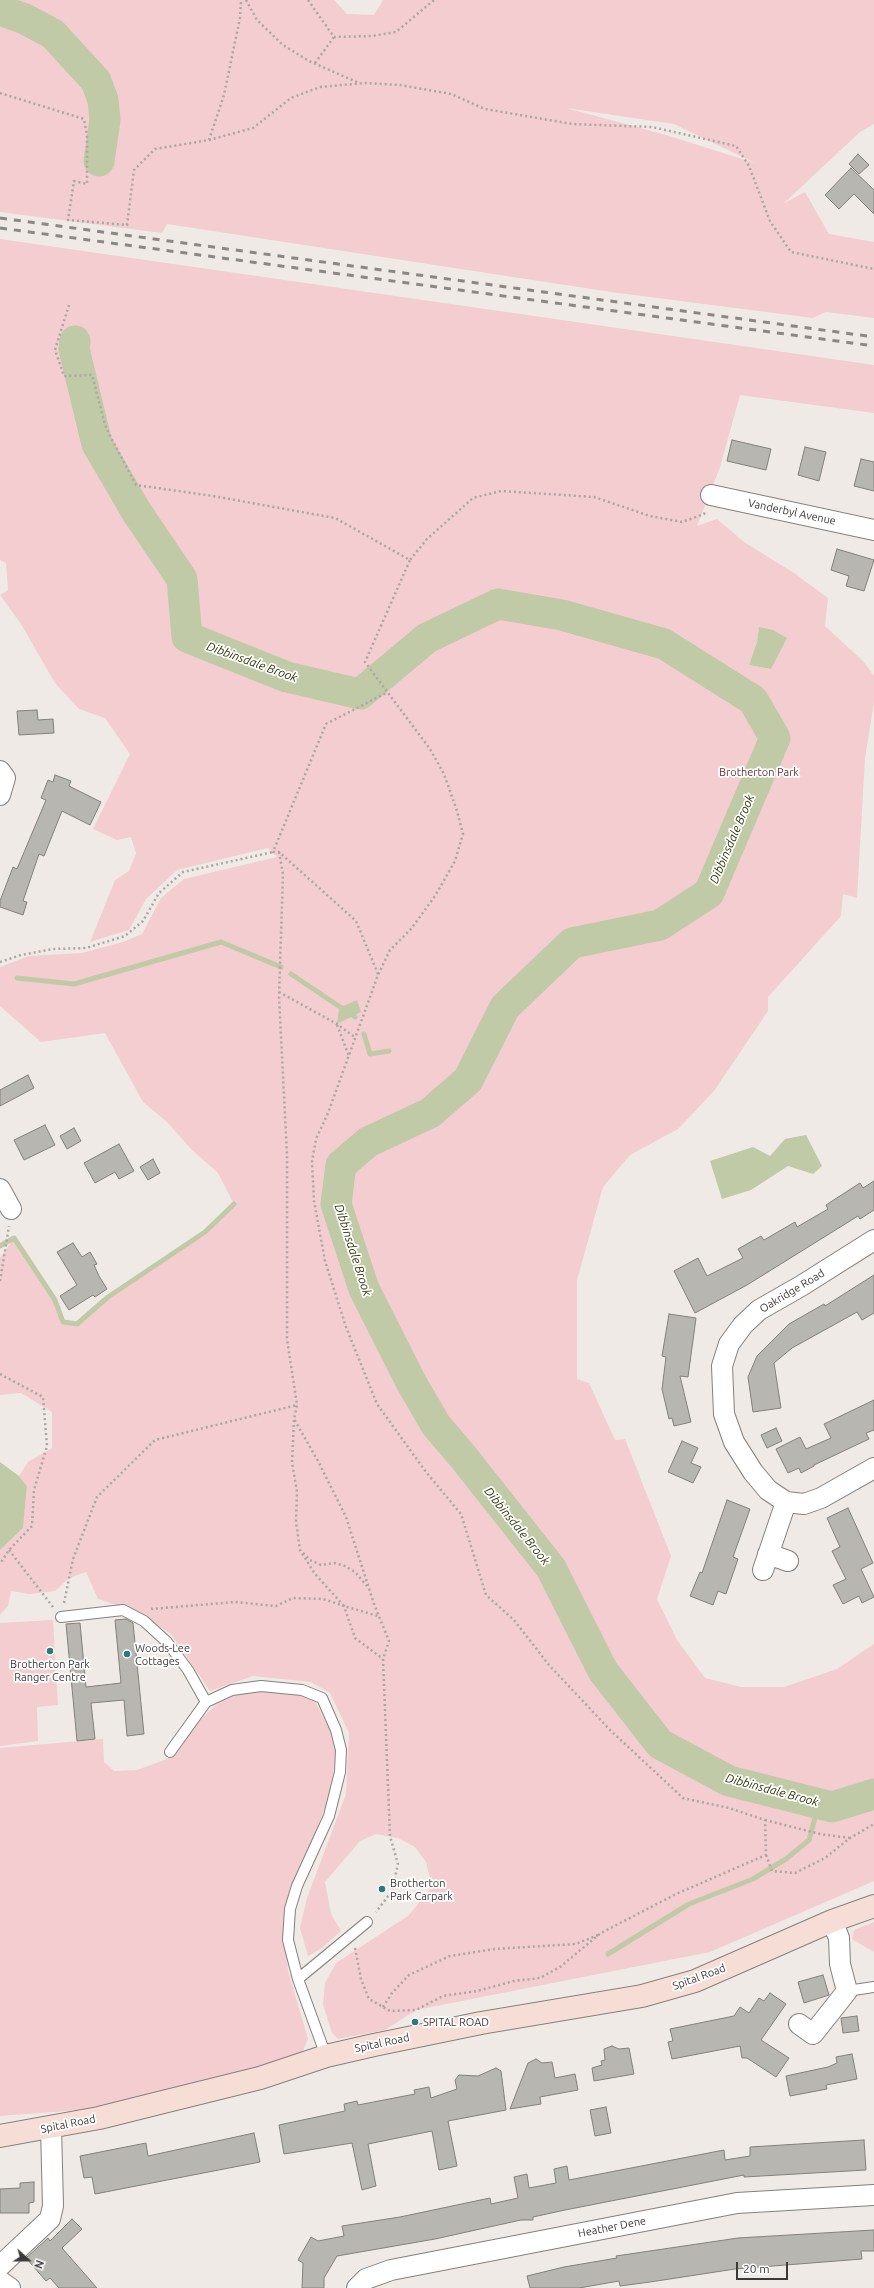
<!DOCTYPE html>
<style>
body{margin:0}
#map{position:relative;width:874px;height:2288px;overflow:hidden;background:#efeae5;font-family:Ubuntu,sans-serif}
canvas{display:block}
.north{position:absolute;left:8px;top:2240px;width:40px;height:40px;-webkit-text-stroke:3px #fff;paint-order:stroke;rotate:111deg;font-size:11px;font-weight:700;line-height:16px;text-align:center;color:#3c3a38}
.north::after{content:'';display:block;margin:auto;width:14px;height:18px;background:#3c3a38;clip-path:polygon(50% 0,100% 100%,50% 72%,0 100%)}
.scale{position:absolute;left:736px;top:2262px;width:52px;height:18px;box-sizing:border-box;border:2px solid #3c3a38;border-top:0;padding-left:5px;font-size:12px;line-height:14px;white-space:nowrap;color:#3c3a38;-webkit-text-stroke:3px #fff;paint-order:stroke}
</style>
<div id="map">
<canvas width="874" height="2288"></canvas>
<div class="north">N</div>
<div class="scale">20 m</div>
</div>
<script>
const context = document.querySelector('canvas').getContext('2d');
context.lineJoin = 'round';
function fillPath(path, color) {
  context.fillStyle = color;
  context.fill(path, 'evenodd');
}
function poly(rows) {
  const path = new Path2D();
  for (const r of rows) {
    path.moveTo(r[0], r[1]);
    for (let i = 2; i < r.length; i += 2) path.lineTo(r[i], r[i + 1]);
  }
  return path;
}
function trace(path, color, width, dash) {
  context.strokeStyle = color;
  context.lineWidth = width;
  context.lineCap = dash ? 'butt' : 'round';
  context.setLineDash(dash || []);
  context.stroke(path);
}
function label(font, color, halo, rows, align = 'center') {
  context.font = font + ' Ubuntu,sans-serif';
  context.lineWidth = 3.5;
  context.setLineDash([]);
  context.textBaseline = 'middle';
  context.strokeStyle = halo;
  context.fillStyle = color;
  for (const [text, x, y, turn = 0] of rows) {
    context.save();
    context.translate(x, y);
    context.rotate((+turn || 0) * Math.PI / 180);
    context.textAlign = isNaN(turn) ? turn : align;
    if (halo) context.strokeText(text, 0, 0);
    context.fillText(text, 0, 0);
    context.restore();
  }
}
fillPath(poly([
 [0,0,334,0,347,14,374,15,383,0,874,0,874,124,860,132,783,204,805,192,829,234,874,242,874,318,826,312,813,318,611,292,167,224,162,233,0,212],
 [55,31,111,86,121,129,109,98],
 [566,108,674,124,755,163,666,135],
 [0,239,874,365,874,413,740,395,720,467,697,526,717,519,744,542,794,573,828,598,825,626,863,661,874,676,874,702,865,758,857,898,843,894,841,916,768,997,768,1011,714,1091,678,1129,630,1155,603,1187,577,1280,577,1379,589,1383,615,1440,625,1439,671,1556,657,1599,677,1640,705,1678,741,1687,784,1687,837,1669,874,1644,874,1881,710,1952,416,2010,385,2030,338,2039,332,2033,323,2005,325,1983,336,1963,408,1916,432,1887,426,1862,415,1847,398,1838,376,1834,360,1841,325,1882,331,1914,341,1931,322,1948,308,1956,300,1928,307,1898,346,1794,349,1733,330,1693,311,1682,253,1676,210,1691,171,1634,135,1611,98,1599,86,1572,69,1578,55,1591,29,1594,11,1591,8,1606,0,1615,0,1550,23,1528,27,1486,19,1476,28,1462,52,1448,52,1412,21,1393,0,1395,0,1258,14,1238,55,1300,63,1322,76,1324,108,1297,205,1232,234,1204,218,1173,191,1149,167,1122,143,1102,105,1033,41,1042,0,1006,0,967,29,956,82,953,123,942,142,934,161,898,184,879,277,857,268,848,177,870,146,899,129,930,90,942,115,880,129,871,136,853,131,837,117,840,93,829,130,754,105,718,79,709,55,683,21,624,0,595,8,590,6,563,0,560],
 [759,628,771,669,749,665,757,642],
 [53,1620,58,1705,37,1707,38,1741,0,1746,0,1623],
 [265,1691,305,1696,315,1701,331,1733,336,1754,329,1798,291,1892,284,1927,288,1971,308,2039,302,2053,187,2090,94,2109,0,2116,0,1748,103,1739,104,1762,114,1771,137,1770,167,1759,193,1726,217,1704,239,1694],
 [874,1922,874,1952,852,1939,854,1930]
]), '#f4cdd0');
fillPath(poly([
 [759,627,773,630,787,638,771,669,749,665,757,642],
 [357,1000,361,1012,337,1024,339,1008],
 [806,1135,822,1166,813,1174,788,1166,751,1190,722,1199,710,1161,753,1147,770,1156,785,1139],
 [0,1462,19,1476,27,1486,23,1528,0,1550]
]), '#c0caa6');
trace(poly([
 [291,974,355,1017],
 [17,978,74,984,221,942,281,967],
 [364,1034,370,1054,389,1051],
 [0,1246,14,1238,55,1300,63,1322,77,1324,108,1297,205,1232,234,1204],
 [608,1954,689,1904,753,1879,786,1859,809,1840,819,1803]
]), '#c0caa6', 5);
trace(poly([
 [0,10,25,19,53,34,96,81,103,100,105,120,99,161],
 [75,341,74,349,97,444,136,511,182,579,187,637,287,677,360,694,427,638,498,604,562,615,664,644,753,700,775,738,709,893,660,925,572,943,505,1007,468,1080,430,1113,368,1142,341,1165,336,1204,364,1289,411,1382,436,1425,464,1458,551,1568,603,1671,660,1744,729,1781,832,1807,874,1794]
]), '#c0caa6', 31);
const building = poly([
 [858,154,869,165,859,174,849,164,858,154],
 [851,168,874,190,874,214,854,194,839,209,825,195,851,168],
 [732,440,771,449,766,470,727,461,732,440],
 [805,447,826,452,819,481,798,475,805,447],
 [861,459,874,462,874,491,854,486,861,459],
 [837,549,874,560,864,591,846,586,849,576,831,570,837,549],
 [37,710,38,720,53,719,54,733,19,735,17,711,37,710],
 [55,775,71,781,69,786,101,802,90,825,62,811,44,856,39,854,23,901,27,902,23,915,0,907,0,901,13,867,17,869,46,800,41,798,48,780,53,782,55,775],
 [28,1075,34,1088,0,1106,0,1090,28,1075],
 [45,1125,55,1145,24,1160,14,1140,45,1125],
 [74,1128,81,1141,67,1149,60,1136,74,1128],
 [119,1144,134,1171,119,1179,115,1172,95,1183,84,1163,119,1144],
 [153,1159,160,1173,148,1180,140,1167,153,1159],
 [874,1181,874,1210,860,1219,858,1216,747,1285,695,1313,674,1271,698,1258,707,1276,743,1258,738,1249,761,1236,764,1240,795,1222,797,1227,828,1209,826,1205,860,1183,863,1188,874,1181],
 [73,1243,82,1257,90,1252,97,1264,94,1265,99,1276,107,1289,95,1297,93,1295,69,1310,60,1296,77,1285,57,1252,73,1243],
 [874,1275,874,1313,862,1320,857,1312,792,1348,774,1363,781,1408,753,1412,748,1377,757,1356,789,1324,824,1304,825,1306,874,1275],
 [669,1314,696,1318,688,1377,680,1376,691,1422,674,1426,672,1418,669,1419,662,1389,666,1357,662,1356,669,1314],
 [874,1400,874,1430,866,1433,869,1439,814,1465,814,1466,801,1473,799,1468,788,1473,776,1449,800,1437,806,1449,831,1438,824,1424,874,1400],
 [776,1428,782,1441,767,1448,761,1435,776,1428],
 [682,1441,698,1448,691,1463,701,1467,693,1483,668,1472,682,1441],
 [727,1500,750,1509,733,1557,738,1559,726,1594,718,1591,713,1605,690,1596,700,1572,702,1573,727,1500],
 [848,1508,873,1563,861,1569,874,1597,862,1603,859,1596,843,1604,833,1585,846,1579,832,1551,840,1547,827,1518,848,1508],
 [126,1619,133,1623,144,1734,127,1736,124,1700,91,1703,95,1739,77,1741,66,1624,80,1623,86,1687,121,1683,115,1620,126,1619],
 [823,1975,829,1995,804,2003,798,1982,823,1975],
 [770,1993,786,2004,761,2040,789,2058,776,2077,747,2058,742,2058,740,2046,672,2059,668,2042,673,2041,670,2029,734,2016,740,2007,749,2013,759,1998,764,2001,770,1993],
 [857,2016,859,2031,843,2033,841,2018,857,2016],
 [612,2046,619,2049,629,2048,634,2074,594,2081,592,2068,602,2065,601,2061,605,2060,604,2049,612,2046],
 [852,2054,857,2079,826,2085,827,2089,790,2096,786,2076,828,2067,837,2063,836,2057,852,2054],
 [536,2059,542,2063,552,2062,555,2078,575,2074,578,2090,540,2097,541,2104,510,2109,528,2063,536,2059],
 [496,2068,501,2071,506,2110,448,2121,457,2166,439,2170,432,2131,368,2144,376,2186,362,2190,352,2143,284,2154,279,2125,345,2111,344,2104,357,2101,358,2105,415,2094,414,2090,429,2087,431,2098,457,2089,455,2080,459,2075,478,2076,496,2068],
 [606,2107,611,2133,595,2136,590,2110,606,2107],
 [254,2133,260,2162,95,2194,92,2177,84,2178,80,2156,146,2143,148,2156,254,2133],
 [864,2140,866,2170,744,2177,744,2175,565,2210,533,2217,533,2220,521,2220,435,2239,337,2256,324,2278,324,2288,302,2288,303,2263,298,2260,311,2237,318,2241,344,2236,342,2226,400,2217,490,2198,491,2204,518,2198,514,2177,527,2174,529,2188,556,2183,554,2169,567,2166,569,2180,724,2150,725,2160,750,2156,750,2147,864,2140],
 [34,2182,34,2202,29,2203,29,2213,0,2213,0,2189,20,2188,20,2183,34,2182],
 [72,2219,82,2229,62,2248,97,2288,59,2288,50,2278,46,2281,26,2258,48,2238,50,2241,72,2219],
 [874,2230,874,2251,861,2251,862,2259,735,2269,650,2282,620,2286,619,2281,579,2288,530,2288,527,2276,564,2267,617,2258,616,2256,738,2238,874,2230]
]);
fillPath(building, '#b8b6b0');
trace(building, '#82807b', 1);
const service = poly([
 [61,1617,123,1610,144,1621,167,1642,188,1670,206,1702,232,1690,261,1686,302,1690,322,1698,336,1730,341,1750,340,1772,329,1816,297,1886,290,1909,288,1940,298,1979],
 [170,1752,206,1702],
 [847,1991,874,1987],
 [326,2056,298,1979,367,1922]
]);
const minor = poly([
 [711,495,874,530],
 [0,771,5,778,0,795],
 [0,1189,11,1209],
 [874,1240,801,1286,759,1310,743,1325,729,1344,722,1366,724,1414,734,1442,753,1472,768,1490,786,1502,804,1504,821,1498,874,1468],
 [768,1554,788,1561],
 [763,1570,786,1502],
 [799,2024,813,2034,847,1991,840,1964,839,1938,832,1921],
 [0,2266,50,2219,53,2206,51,2127],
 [0,2281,10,2288],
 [357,2288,366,2279,391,2270,737,2203,874,2195]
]);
const secondary = poly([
 [0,2136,99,2118,159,2103,260,2078,326,2056,374,2045,481,2023,642,1996,695,1981,832,1921,874,1906]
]);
trace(service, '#85807c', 12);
trace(minor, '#85807c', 22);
trace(secondary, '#85807c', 24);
trace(poly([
 [246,0,257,20,283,45,309,61,359,83],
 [308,0,334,37,372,36,396,32,434,0],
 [315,63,334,37],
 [0,93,84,119,87,135,87,184,74,181,68,220,127,225,134,170,155,149,209,140,253,128,291,98,320,87,365,83,400,85,451,94,485,109,572,124,652,127,736,146,749,166,770,221,791,252,874,269],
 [209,140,224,95,240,18,241,0],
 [69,305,55,350,64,376,92,375,106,428,136,485,213,496,335,518,410,560,427,539,473,498,501,491,594,497,650,516,682,522,704,514,705,512],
 [279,852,283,874,279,996,287,1155,287,1339,297,1405,294,1419,318,1461,346,1517,374,1604,389,1641,383,1659,390,1836,398,1864,392,1891,376,1912],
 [0,962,21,955,53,949,86,948,125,936,143,921,159,893,183,872,273,852],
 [378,974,356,921,279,852,273,852,326,724,386,693],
 [279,992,337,1024,356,1038],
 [337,1025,349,1056],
 [0,1281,9,1226],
 [0,1374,43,1397,47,1446,34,1490,32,1526,9,1550,0,1564],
 [294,1420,292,1462,297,1492,296,1522,300,1550,315,1574,344,1606,378,1616],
 [9,1550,53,1607],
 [303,1553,310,1560,321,1565,335,1563,345,1566,355,1572,367,1586],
 [64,1603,73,1559,97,1497,155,1440,297,1405],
 [151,1609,235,1602,276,1606,293,1598,323,1599,344,1606,355,1638,383,1659],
 [765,1820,820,1834,850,1838],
 [766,1855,772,1871,795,1873,825,1858,850,1838,874,1824],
 [355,1948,361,1979,369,1999,390,2011,416,2010,443,1996,477,1991,514,1981,540,1978,560,1967,601,1933,676,1894,766,1855,765,1820,729,1808,683,1798,610,1730,549,1665,514,1620,486,1595,461,1514,426,1472,377,1404,346,1327,325,1261,314,1201,312,1162,316,1139,328,1113,378,975,390,950,411,929,435,896,455,861,463,834,457,811,444,774,430,749,365,662,410,560],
 [383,2007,392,1993,409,1975,450,1956,495,1949,576,1944,598,1935]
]), '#aaa6a3', 2.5, [2, 3]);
trace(service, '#fff', 10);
trace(minor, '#fff', 20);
trace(secondary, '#f6ded6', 22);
trace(poly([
 [0,218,874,337],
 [0,228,874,346]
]), '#8b8784', 3, [7, 7]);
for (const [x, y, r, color] of [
 [50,1651,4,"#2e787c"],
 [127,1654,4,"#2e787c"],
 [382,1889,4,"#2e787c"],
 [415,2022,4,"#2e787c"]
]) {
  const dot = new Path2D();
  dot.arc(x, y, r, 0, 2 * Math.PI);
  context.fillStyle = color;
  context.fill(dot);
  trace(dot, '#fff', 1.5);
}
label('11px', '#3c3a38', '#fff', [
 ["Vanderbyl Avenue",792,512,12],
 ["Oakridge Road",792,1291,-31],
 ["Spital Road",699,1977,-20],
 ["Spital Road",382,2043,-12],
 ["Spital Road",68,2124,-11],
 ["Heather Dene",612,2227,-11]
]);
label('11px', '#693138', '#fff', [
 ["Brotherton Park",759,772]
]);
label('11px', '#3c3a38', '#fff', [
 ["Woods-Lee",135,1648],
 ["Cottages",135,1661],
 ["Brotherton Park",50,1664,"center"],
 ["Ranger Centre",50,1677,"center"],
 ["Brotherton",390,1883],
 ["Park Carpark",390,1896],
 ["SPITAL ROAD",423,2022]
], 'left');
label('italic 12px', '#2c3509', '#fff', [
 ["Dibbinsdale Brook",252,662,20],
 ["Dibbinsdale Brook",732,839,-67],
 ["Dibbinsdale Brook",353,1250,72],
 ["Dibbinsdale Brook",517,1526,51],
 ["Dibbinsdale Brook",772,1790,15]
]);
</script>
